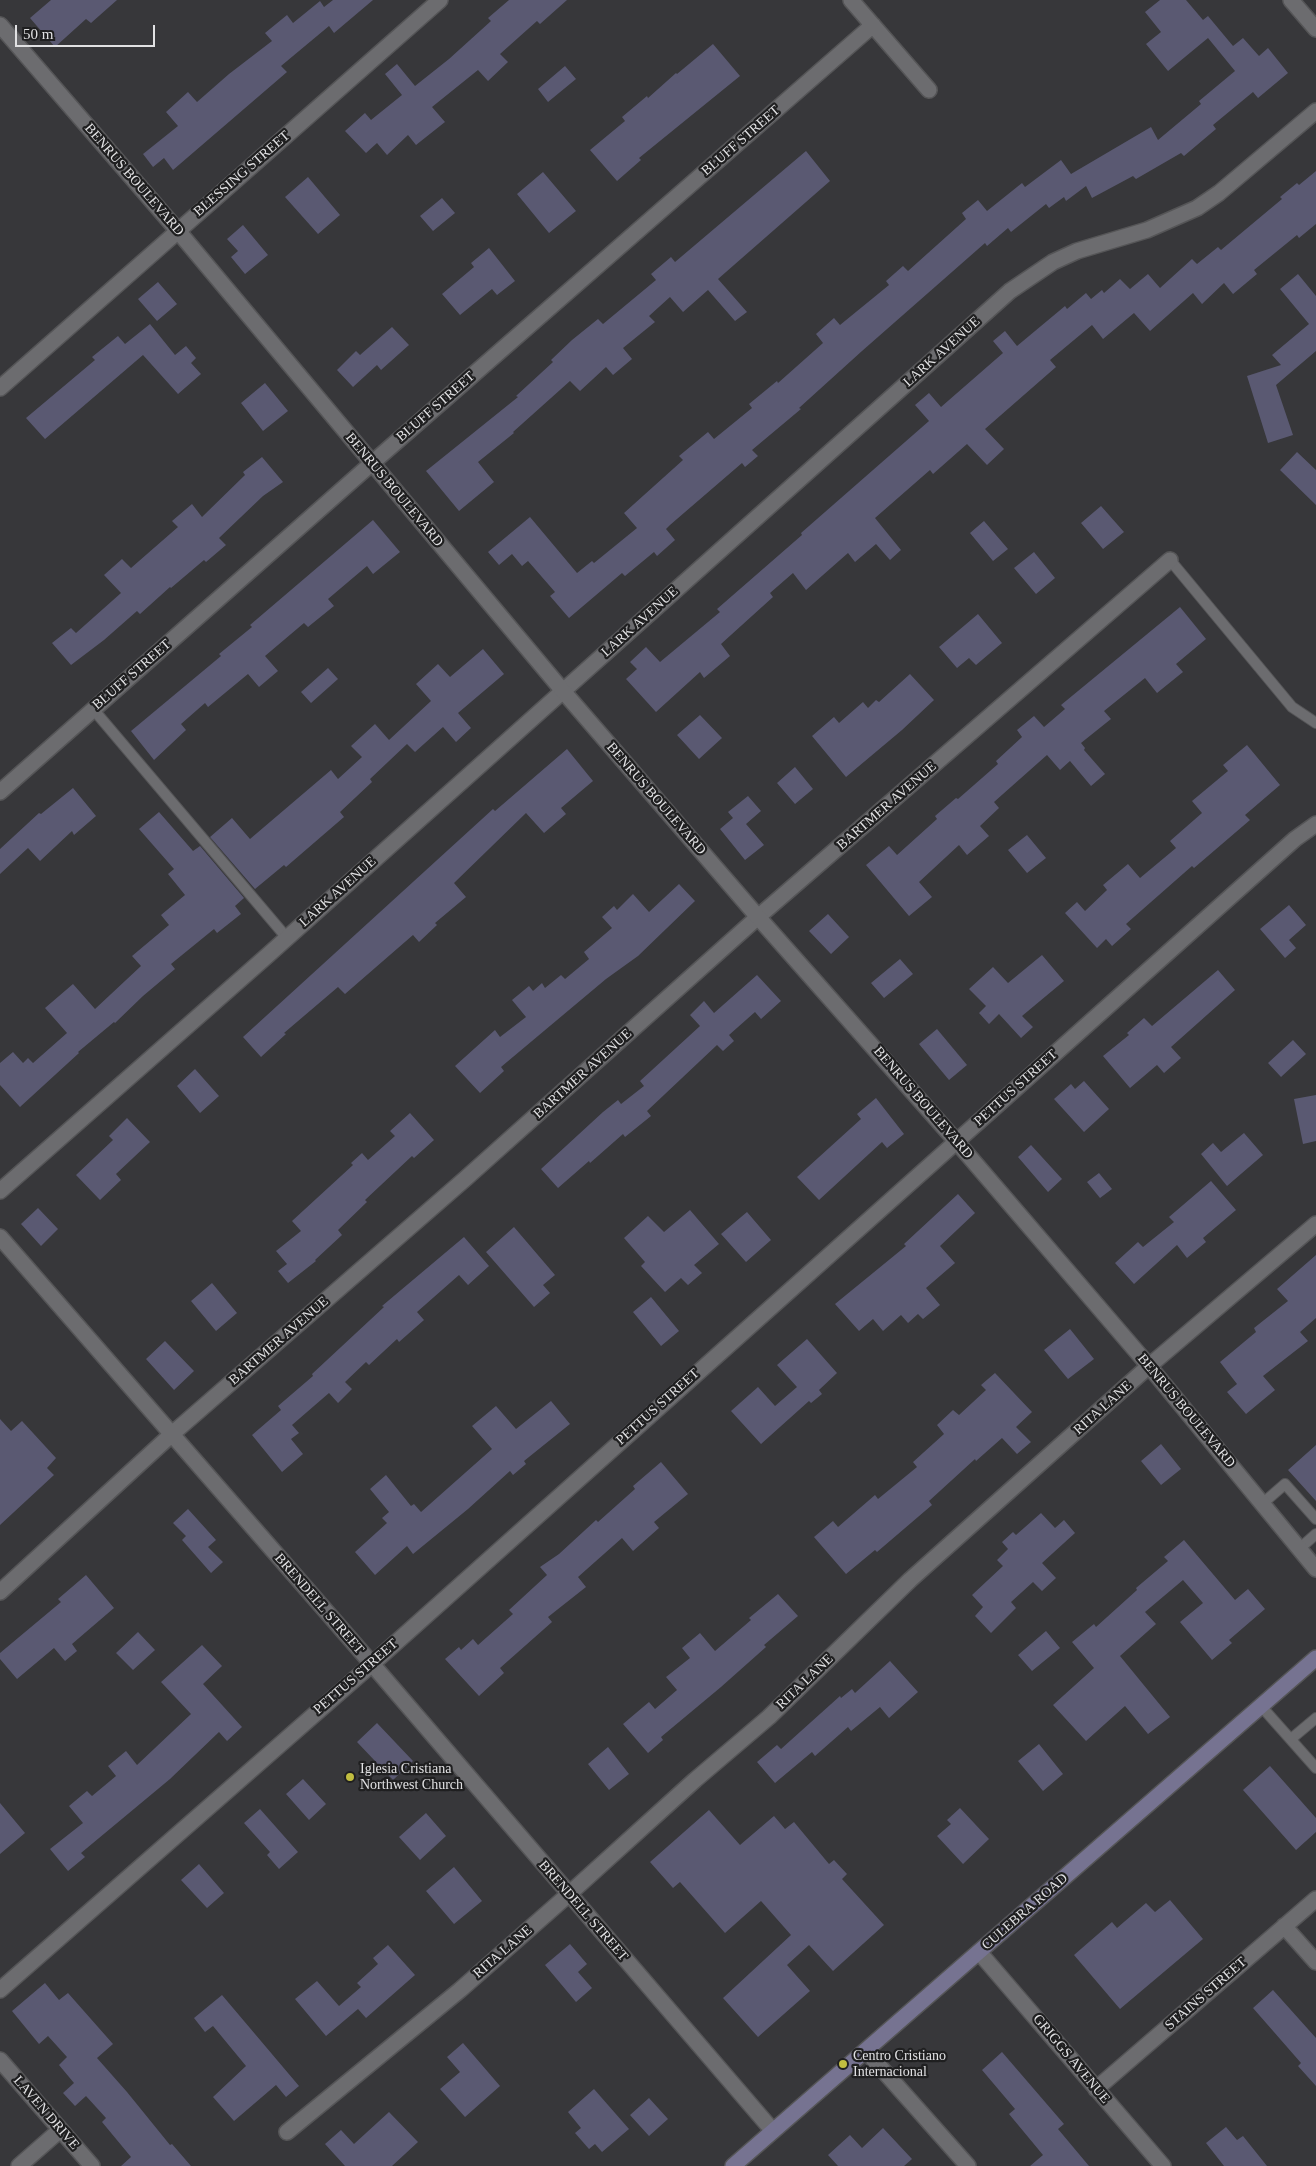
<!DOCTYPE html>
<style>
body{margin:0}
#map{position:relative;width:1316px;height:2166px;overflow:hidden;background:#37373a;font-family:"Times New Roman",serif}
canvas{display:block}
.scale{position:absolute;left:15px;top:25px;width:140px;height:22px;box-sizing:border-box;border:2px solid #e1e1e3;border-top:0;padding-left:6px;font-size:15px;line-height:18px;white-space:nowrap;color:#e1e1e3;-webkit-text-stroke:4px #1f1f20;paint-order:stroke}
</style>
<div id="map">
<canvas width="1316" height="2166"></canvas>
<div class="scale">50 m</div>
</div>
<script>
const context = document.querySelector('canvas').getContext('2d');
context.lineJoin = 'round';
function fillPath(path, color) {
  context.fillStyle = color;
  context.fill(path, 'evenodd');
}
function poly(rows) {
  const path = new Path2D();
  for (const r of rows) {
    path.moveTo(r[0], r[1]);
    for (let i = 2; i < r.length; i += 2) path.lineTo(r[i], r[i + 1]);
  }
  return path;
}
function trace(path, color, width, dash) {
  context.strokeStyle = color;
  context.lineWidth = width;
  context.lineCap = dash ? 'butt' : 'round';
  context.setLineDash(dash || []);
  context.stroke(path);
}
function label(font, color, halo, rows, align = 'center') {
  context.font = font + ' "Times New Roman",serif';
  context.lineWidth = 4.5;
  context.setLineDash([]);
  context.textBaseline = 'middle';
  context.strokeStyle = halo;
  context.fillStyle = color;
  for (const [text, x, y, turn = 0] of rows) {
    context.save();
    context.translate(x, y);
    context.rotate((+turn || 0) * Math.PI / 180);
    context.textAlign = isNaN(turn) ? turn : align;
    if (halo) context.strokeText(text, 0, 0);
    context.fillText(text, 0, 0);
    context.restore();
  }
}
fillPath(poly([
 [51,0,117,0,91,23,86,19,55,47,30,18],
 [333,0,373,0,334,33,329,26,281,66,287,72,173,170,164,158,153,167,143,154,178,126,166,112,188,92,197,102,229,74,272,41,265,33,287,15,293,23,320,1,324,7],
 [509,0,567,0,540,24,537,21,500,54,508,62,488,81,478,70,432,107,445,122,416,145,408,135,387,155,377,143,366,153,345,131,365,113,371,120,402,95,385,74,397,64,415,86,449,59,491,21,488,18],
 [1160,0,1186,0,1203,20,1208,16,1233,46,1243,38,1259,56,1268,48,1288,73,1258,98,1253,92,1213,125,1216,129,1184,156,1181,153,1136,179,1133,176,1092,198,1086,186,1066,201,1064,197,1049,208,1046,204,1011,232,1008,228,987,246,985,243,862,351,799,408,801,409,752,450,758,456,745,467,742,463,670,525,666,529,675,540,657,556,654,552,625,576,622,573,569,618,550,596,555,592,528,561,522,566,512,554,499,565,488,552,530,517,577,573,592,561,594,563,637,528,624,513,683,460,679,456,708,432,714,439,752,408,749,404,777,381,778,383,823,343,816,334,834,318,840,325,889,285,886,281,903,266,908,271,966,219,962,213,978,200,987,211,1022,183,1025,187,1061,160,1071,174,1151,127,1158,140,1201,104,1199,101,1235,71,1208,38,1168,71,1146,44,1161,32,1145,12],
 [713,44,740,76,639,158,641,160,617,181,590,150,625,121,622,117,647,96,648,98,676,73,677,74],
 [565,66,576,79,548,102,538,89],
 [806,151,830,181,718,279,747,312,735,321,708,290,683,312,670,297,649,316,655,322,623,348,632,359,613,375,606,367,580,391,570,381,513,432,514,433,478,462,494,482,459,511,426,471,518,397,516,396,553,362,551,360,572,340,598,319,603,324,656,280,651,274,671,257,675,262],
 [1316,171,1316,224,1299,238,1297,235,1254,270,1257,274,1233,294,1224,283,1202,304,1193,293,1150,331,1134,313,1103,339,1092,325,1050,360,1056,367,985,429,1004,449,987,465,967,444,933,474,930,470,875,518,901,550,890,560,876,544,855,562,848,553,806,590,793,573,770,593,773,597,721,644,730,656,704,678,700,672,656,712,626,679,637,669,630,662,646,647,660,662,720,612,717,609,802,535,801,533,929,421,915,405,929,393,941,407,1003,353,993,341,1005,331,1017,346,1065,306,1067,309,1086,293,1091,299,1102,290,1104,293,1120,279,1130,289,1148,274,1160,288,1192,259,1197,264,1218,247,1221,250,1282,199,1280,197,1297,183,1299,185],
 [543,172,576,211,549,233,517,194],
 [308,177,340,215,318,234,285,197],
 [442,198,455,213,433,231,420,216],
 [243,225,268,255,245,274,231,257,238,251,227,239],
 [489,248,515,281,497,295,492,289,460,315,442,294,474,267,471,263],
 [1298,274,1316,296,1316,351,1276,385,1293,435,1268,443,1247,376,1281,365,1272,355,1309,324,1280,289],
 [158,282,177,304,157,321,138,299],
 [150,324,175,355,186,346,196,358,191,363,201,374,178,394,143,355,45,439,26,418,95,360,92,357,118,336,125,344],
 [392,327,409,345,381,370,377,365,353,387,337,370,356,351,360,355],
 [265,383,288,411,263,431,241,403],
 [1297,452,1316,470,1316,505,1280,470],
 [262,457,283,482,263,496,219,538,226,545,206,562,204,560,171,588,170,587,140,614,137,611,104,640,71,665,52,643,71,628,76,633,121,593,104,575,122,559,131,568,178,527,172,521,192,504,202,517,245,475,243,472],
 [1101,506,1124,532,1103,549,1081,523],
 [373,520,400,552,373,574,367,566,328,599,334,606,308,627,304,623,265,656,278,671,259,687,248,674,208,707,205,703,181,724,186,730,154,760,131,731,221,656,219,654,252,627,250,625],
 [984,521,1008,549,993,561,970,533],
 [1034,552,1055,578,1036,594,1014,568],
 [1180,607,1206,639,1176,664,1183,672,1157,693,1145,678,1104,711,1111,719,1081,743,1085,748,1084,750,1105,774,1091,786,1070,761,1060,770,1047,755,994,802,999,808,980,826,989,836,967,855,959,845,919,882,932,897,909,916,866,865,889,846,897,855,937,819,935,816,956,798,958,799,998,764,996,761,1022,737,1017,730,1034,716,1044,727,1065,709,1061,705],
 [978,614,1002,643,976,665,969,658,957,668,939,647],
 [483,649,504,674,458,713,471,728,456,742,443,727,415,752,407,744,370,779,372,782,340,812,344,817,286,867,284,865,255,889,210,837,232,818,250,839,331,770,338,779,362,757,351,746,375,724,389,740,431,701,416,684,438,664,450,677],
 [328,668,338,679,311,703,301,692],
 [910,674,934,700,902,730,846,777,812,736,834,717,839,723,863,702,868,708,876,700,879,702],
 [700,715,722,738,699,759,677,735],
 [1247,745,1280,785,1245,815,1250,820,1194,868,1192,866,1126,924,1131,929,1112,946,1106,939,1097,948,1065,913,1077,902,1085,911,1107,890,1103,885,1128,864,1140,878,1176,848,1170,841,1202,813,1192,801,1228,771,1223,765],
 [567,749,593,781,561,808,566,814,544,833,526,813,454,883,466,897,435,923,437,925,419,942,413,935,345,994,338,987,284,1033,286,1034,261,1057,243,1037,493,809,495,811],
 [795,767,813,789,795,804,777,783],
 [73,788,96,816,74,835,72,831,40,861,28,848,0,874,0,849,39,813,41,814],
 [748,796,761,811,746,824,764,845,745,860,720,829,733,818,728,812],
 [159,812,193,851,200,846,244,898,235,906,241,914,217,933,214,929,171,964,175,969,143,996,115,1023,114,1022,78,1052,79,1053,20,1107,0,1085,0,1063,13,1052,23,1063,28,1058,33,1063,67,1033,45,1008,73,984,95,1009,141,966,132,956,169,925,161,915,185,895,168,874,174,869,139,829],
 [1027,835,1046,858,1027,873,1008,850],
 [679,884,695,901,638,956,606,979,501,1067,504,1071,480,1093,455,1066,495,1030,500,1037,526,1017,512,1000,529,986,533,991,542,983,545,988,561,975,565,979,589,959,584,952,612,928,602,917,614,906,617,910,633,894,649,912],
 [1289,905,1306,925,1289,940,1296,948,1285,958,1260,929],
 [828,914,849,937,831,954,809,931],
 [1042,955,1064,981,1022,1016,1033,1027,1021,1038,999,1014,989,1024,979,1013,986,1006,969,989,993,967,1008,983],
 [900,959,913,974,884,998,871,983],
 [1218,970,1235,990,1171,1047,1181,1058,1164,1073,1157,1065,1130,1088,1103,1056,1129,1035,1127,1033,1144,1018,1152,1026],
 [757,975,781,1001,761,1019,755,1012,729,1035,734,1041,723,1051,717,1045,647,1111,651,1116,625,1137,623,1134,590,1163,589,1161,558,1188,541,1169,603,1112,618,1100,621,1104,644,1086,640,1081,700,1026,690,1015,704,1001,714,1013],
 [937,1029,967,1065,949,1080,919,1044],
 [1293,1040,1306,1054,1281,1077,1268,1063],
 [195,1069,219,1096,200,1113,177,1086],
 [1084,1081,1109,1109,1084,1132,1054,1099,1071,1084,1075,1089],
 [1316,1095,1316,1141,1303,1144,1294,1099],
 [876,1098,904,1134,887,1148,882,1142,819,1200,797,1177,861,1119,857,1114],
 [410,1113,434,1140,414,1158,412,1156,365,1200,367,1202,338,1230,342,1235,315,1260,316,1261,288,1283,278,1271,287,1264,276,1251,301,1231,292,1221,353,1165,351,1163,362,1153,368,1160,395,1136,390,1131],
 [127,1118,150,1142,116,1174,121,1180,100,1200,76,1175,113,1140,109,1136],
 [1244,1133,1263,1155,1227,1186,1201,1154,1213,1143,1221,1152],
 [1031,1145,1062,1179,1048,1192,1018,1157],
 [1099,1173,1112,1189,1100,1198,1087,1182],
 [1211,1181,1236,1210,1203,1238,1206,1242,1187,1258,1177,1245,1134,1284,1115,1263,1138,1242,1143,1247,1174,1222,1169,1217],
 [958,1194,975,1213,940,1246,955,1263,926,1288,940,1305,923,1319,918,1314,908,1323,901,1315,883,1331,873,1319,859,1331,835,1304,906,1246,904,1244],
 [38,1208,58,1229,41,1246,21,1224],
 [690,1210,719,1244,694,1265,702,1273,688,1285,681,1278,665,1292,641,1266,645,1262,624,1238,648,1216,664,1232],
 [747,1212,771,1240,746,1262,721,1234],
 [514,1227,555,1275,543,1285,550,1293,534,1307,486,1252],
 [464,1237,489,1266,468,1285,459,1275,417,1312,424,1320,399,1342,397,1339,369,1365,366,1362,345,1382,352,1389,338,1403,329,1393,292,1425,299,1433,291,1439,303,1454,282,1472,252,1435,281,1410,278,1406,313,1376,312,1374,384,1307,382,1306],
 [1316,1255,1316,1318,1300,1332,1308,1341,1263,1376,1275,1390,1246,1414,1227,1392,1237,1384,1220,1362,1256,1332,1254,1328,1288,1301,1277,1289],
 [212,1283,237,1313,216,1331,191,1301],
 [651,1297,679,1331,661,1346,633,1312],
 [1070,1329,1094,1359,1068,1379,1044,1350],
 [807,1339,837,1373,819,1390,822,1394,811,1403,809,1401,761,1444,731,1411,758,1387,775,1406,797,1387,777,1365],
 [165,1341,194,1371,174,1390,146,1359],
 [995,1373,1032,1412,1016,1427,1031,1442,1017,1454,1002,1438,976,1461,975,1459,929,1501,932,1505,877,1552,875,1550,846,1574,814,1537,833,1521,838,1527,875,1495,878,1499,917,1467,913,1462,944,1434,937,1425,953,1410,959,1415,986,1390,981,1385],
 [551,1401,570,1424,524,1461,526,1464,513,1475,510,1471,468,1509,413,1554,407,1546,375,1575,355,1552,387,1523,382,1518,389,1512,370,1489,386,1475,411,1506,414,1504,421,1512,492,1449,472,1426,496,1406,516,1429],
 [0,1419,11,1431,22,1421,56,1458,47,1468,54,1475,0,1525],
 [1161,1444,1181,1469,1161,1485,1141,1461],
 [1316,1445,1316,1501,1288,1470],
 [661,1462,688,1494,654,1522,659,1528,633,1551,622,1538,578,1577,586,1587,548,1617,552,1622,500,1668,504,1673,479,1696,445,1659,459,1647,461,1650,473,1639,478,1645,513,1614,509,1610,547,1575,540,1567,559,1554,596,1520,598,1522,635,1489,633,1486],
 [188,1509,216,1540,208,1547,223,1562,211,1573,182,1540,186,1536,173,1523],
 [1041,1513,1055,1528,1064,1520,1075,1533,1042,1563,1056,1578,1042,1591,1033,1582,1011,1602,1016,1608,991,1633,975,1616,983,1607,972,1595,1003,1566,997,1560,1008,1549,1002,1542,1013,1532,1016,1535],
 [1184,1540,1235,1600,1248,1589,1265,1609,1229,1640,1232,1643,1212,1660,1180,1622,1203,1603,1183,1580,1145,1612,1156,1624,1120,1656,1170,1717,1148,1734,1125,1706,1086,1741,1053,1705,1094,1668,1072,1642,1094,1624,1096,1627,1137,1590,1136,1588,1168,1561,1164,1557],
 [86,1575,114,1608,72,1644,77,1651,65,1661,54,1648,17,1679,0,1659,0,1653,61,1602,58,1599],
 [778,1594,798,1616,764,1645,766,1647,721,1687,661,1737,663,1740,648,1753,623,1724,649,1702,655,1709,677,1690,666,1677,690,1658,682,1648,700,1633,715,1651,751,1620,749,1618],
 [1046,1631,1060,1648,1032,1671,1018,1655],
 [138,1632,155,1650,133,1670,116,1653],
 [202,1645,222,1666,203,1684,242,1727,227,1741,219,1732,170,1779,81,1853,85,1857,68,1871,50,1849,83,1823,69,1806,87,1791,92,1796,116,1776,108,1766,126,1751,137,1765,191,1714,161,1682],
 [890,1661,918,1692,889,1718,880,1707,851,1731,848,1727,815,1756,812,1752,775,1783,757,1762,777,1745,781,1749,840,1696,841,1698,852,1689,855,1693],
 [377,1723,413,1761,393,1780,357,1742],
 [1039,1744,1063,1774,1043,1791,1018,1761],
 [608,1747,629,1774,609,1790,588,1764],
 [1270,1766,1316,1818,1316,1832,1296,1850,1243,1790],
 [303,1779,326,1804,309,1820,286,1794],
 [0,1803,25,1833,0,1854],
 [960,1808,989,1839,963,1864,937,1836,951,1824,947,1820],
 [260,1809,298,1852,279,1869,267,1855,270,1852,244,1823],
 [709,1810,740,1845,774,1816,785,1829,794,1822,829,1864,834,1860,847,1874,842,1879,884,1925,833,1971,809,1945,787,1965,810,1991,758,2037,723,1998,791,1935,761,1901,725,1933,680,1882,673,1888,650,1862],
 [426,1813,446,1836,420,1860,399,1837],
 [199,1864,224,1893,207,1908,181,1880],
 [454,1867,482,1901,454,1924,426,1891],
 [1170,1900,1203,1939,1120,2009,1074,1955,1112,1922,1117,1928,1146,1903,1155,1912],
 [570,1944,587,1964,578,1972,592,1988,576,2002,545,1965],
 [388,1945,415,1975,366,2018,358,2009,326,2036,295,1999,317,1981,339,2006,361,1987,357,1983,378,1964,373,1958],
 [45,1983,59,2000,68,1993,113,2044,97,2058,127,2092,170,2145,172,2144,191,2166,121,2166,131,2157,102,2122,106,2118,86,2096,75,2106,63,2093,74,2083,59,2065,67,2057,48,2036,39,2044,12,2011],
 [1273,1990,1316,2038,1316,2086,1298,2066,1301,2063,1253,2008],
 [222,1995,299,2086,286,2097,276,2085,234,2121,213,2097,246,2066,213,2026,205,2032,194,2018],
 [463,2043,500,2086,465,2117,440,2089,460,2072,447,2057],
 [1002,2052,1064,2124,1058,2129,1089,2166,1030,2166,1043,2155,1009,2114,1015,2109,982,2070],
 [594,2089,629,2129,602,2152,595,2144,589,2149,575,2133,581,2128,568,2112],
 [649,2098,668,2119,649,2136,630,2115],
 [389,2112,418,2142,392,2166,345,2166,325,2144,341,2130,354,2144],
 [1226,2127,1237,2140,1243,2136,1267,2166,1224,2166,1206,2143],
 [883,2128,912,2159,904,2166,838,2166,828,2155,850,2135,862,2148]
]), '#5a5972');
const service = poly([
 [1170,560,1292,707,1316,723],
 [93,709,287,938],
 [1262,1504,1285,1484,1316,1519],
 [1299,1549,1316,1534],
 [1261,1706,1316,1768],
 [1291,1739,1316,1718]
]);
const minor = poly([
 [851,0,929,90],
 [1291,0,1316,29],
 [0,388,440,0],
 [0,792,371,464,873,25],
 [0,1191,268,955,1010,291,1053,262,1077,251,1147,230,1197,208,1219,193,1316,111],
 [0,1237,372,1664,773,2131],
 [0,1592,172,1434,465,1179,758,917,1170,560],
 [1284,1926,1316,1962],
 [979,1952,1163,2166],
 [0,1990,372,1664,1295,839,1316,824],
 [866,2051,968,2166],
 [0,2060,92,2166],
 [1096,2089,1316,1899],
 [287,2132,460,1990,569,1894,695,1780,769,1717,910,1580,1149,1366,1316,1224],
 [19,2166,60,2130]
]);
const tertiary = poly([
 [0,25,178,231,563,691,758,917,956,1141,1149,1366,1316,1569]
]);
const secondary = poly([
 [733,2166,1316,1658]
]);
trace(service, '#555557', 12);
trace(minor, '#555557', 18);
trace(tertiary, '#555557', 18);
trace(secondary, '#555557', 18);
trace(service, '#6c6c6f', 10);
trace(minor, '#6c6c6f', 15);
trace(tertiary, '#6c6c6f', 15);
trace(secondary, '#767391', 15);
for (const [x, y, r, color] of [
 [350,1777,5,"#c1bd40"],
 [843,2064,5,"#c1bd40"]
]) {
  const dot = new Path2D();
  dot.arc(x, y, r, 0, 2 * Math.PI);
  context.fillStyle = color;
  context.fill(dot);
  trace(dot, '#1f1f20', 2);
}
label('14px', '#e1e1e3', '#1f1f20', [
 ["BLUFF STREET",741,141,-41],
 ["BLESSING STREET",242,174,-41],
 ["BENRUS BOULEVARD",134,180,49],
 ["LARK AVENUE",942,352,-42],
 ["BLUFF STREET",436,407,-41],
 ["BENRUS BOULEVARD",394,490,50],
 ["LARK AVENUE",640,622,-42],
 ["BLUFF STREET",132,675,-41],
 ["BENRUS BOULEVARD",656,799,49],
 ["BARTMER AVENUE",887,806,-41],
 ["LARK AVENUE",338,892,-42],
 ["BARTMER AVENUE",583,1074,-42],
 ["PETTUS STREET",1016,1088,-42],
 ["BENRUS BOULEVARD",923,1103,49],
 ["BARTMER AVENUE",279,1341,-41],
 ["PETTUS STREET",658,1407,-42],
 ["RITA LANE",1103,1408,-42],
 ["BENRUS BOULEVARD",1186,1411,50],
 ["BRENDELL STREET",319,1604,49],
 ["PETTUS STREET",356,1677,-41],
 ["RITA LANE",805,1682,-44],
 ["BRENDELL STREET",583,1911,49],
 ["CULEBRA ROAD",1025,1912,-41],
 ["RITA LANE",503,1952,-41],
 ["STAINS STREET",1206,1994,-41],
 ["GRIGGS AVENUE",1071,2059,50],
 ["LAVEN DRIVE",46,2113,49]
]);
label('14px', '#e1e1e3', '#1f1f20', [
 ["Iglesia Cristiana",360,1769],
 ["Northwest Church",360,1785],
 ["Centro Cristiano",853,2056],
 ["Internacional",853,2072]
], 'left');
</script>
